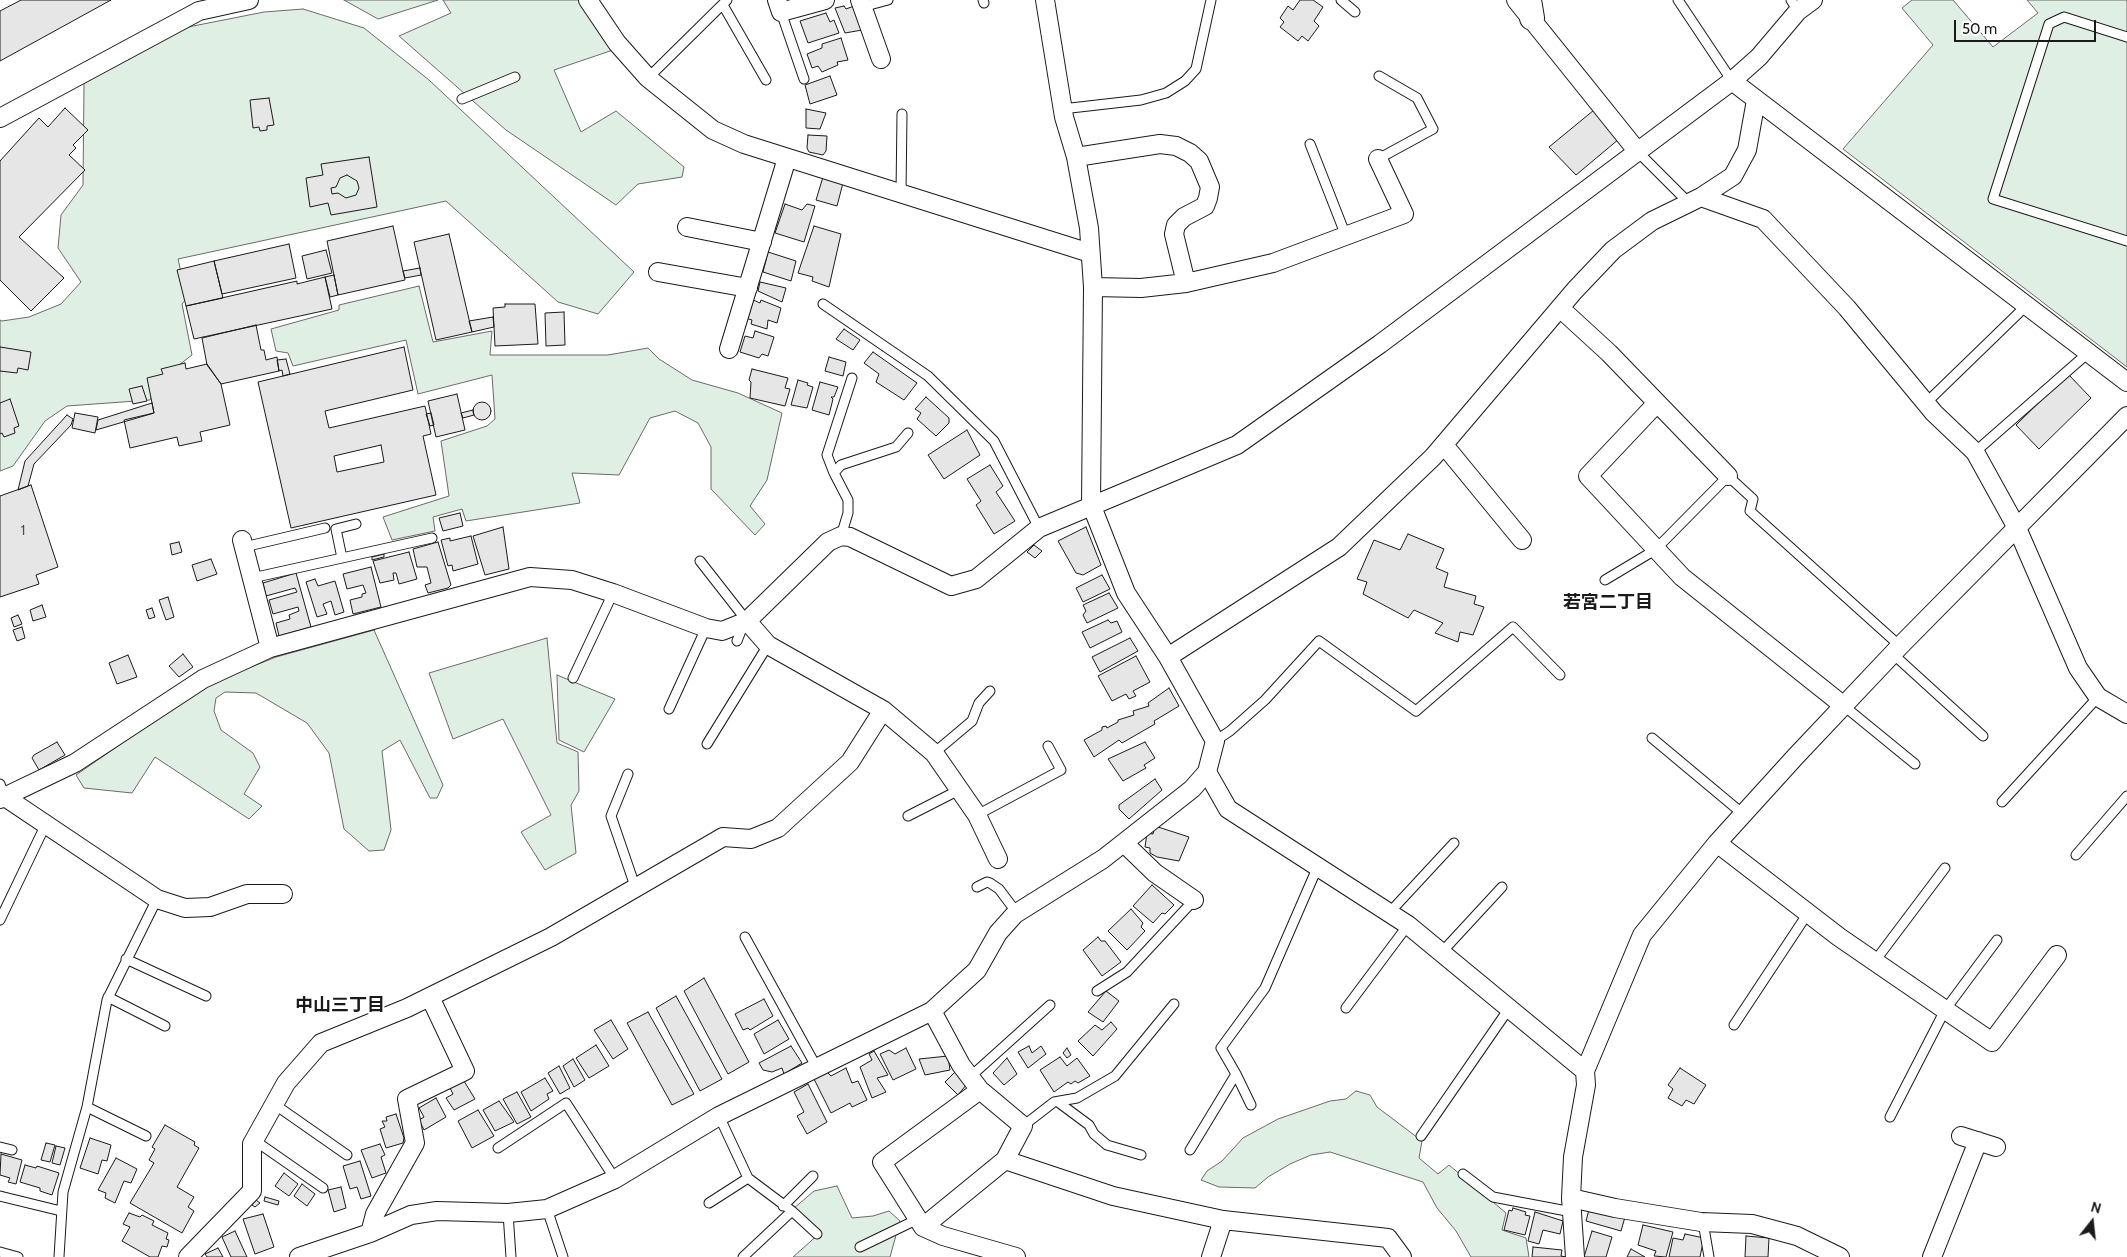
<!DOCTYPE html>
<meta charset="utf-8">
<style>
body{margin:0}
#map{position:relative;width:2127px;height:1257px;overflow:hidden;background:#fff;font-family:Cabin,sans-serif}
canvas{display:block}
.north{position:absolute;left:2067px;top:1197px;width:50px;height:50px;-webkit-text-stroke:4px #fff;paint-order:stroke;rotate:16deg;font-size:14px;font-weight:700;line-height:20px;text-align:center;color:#1a1a1a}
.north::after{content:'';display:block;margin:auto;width:18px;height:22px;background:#1a1a1a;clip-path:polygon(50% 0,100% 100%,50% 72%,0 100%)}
.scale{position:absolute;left:1954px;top:20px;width:142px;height:22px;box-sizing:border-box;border:2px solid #1a1a1a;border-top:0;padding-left:6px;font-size:15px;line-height:18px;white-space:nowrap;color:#1a1a1a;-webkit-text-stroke:4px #fff;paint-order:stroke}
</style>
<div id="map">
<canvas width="2127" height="1257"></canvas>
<div class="north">N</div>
<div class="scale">50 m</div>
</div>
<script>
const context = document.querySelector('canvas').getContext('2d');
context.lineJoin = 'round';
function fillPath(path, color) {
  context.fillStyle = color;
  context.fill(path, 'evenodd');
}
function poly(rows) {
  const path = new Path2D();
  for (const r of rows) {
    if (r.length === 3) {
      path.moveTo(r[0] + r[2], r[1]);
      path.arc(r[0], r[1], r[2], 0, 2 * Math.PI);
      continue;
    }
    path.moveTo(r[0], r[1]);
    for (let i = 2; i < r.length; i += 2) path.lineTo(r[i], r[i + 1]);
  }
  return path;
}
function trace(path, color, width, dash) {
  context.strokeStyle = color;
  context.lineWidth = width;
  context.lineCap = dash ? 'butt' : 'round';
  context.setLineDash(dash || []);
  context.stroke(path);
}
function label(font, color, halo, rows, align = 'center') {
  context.font = font + ' Cabin,"Noto Sans JP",sans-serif';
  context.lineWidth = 4;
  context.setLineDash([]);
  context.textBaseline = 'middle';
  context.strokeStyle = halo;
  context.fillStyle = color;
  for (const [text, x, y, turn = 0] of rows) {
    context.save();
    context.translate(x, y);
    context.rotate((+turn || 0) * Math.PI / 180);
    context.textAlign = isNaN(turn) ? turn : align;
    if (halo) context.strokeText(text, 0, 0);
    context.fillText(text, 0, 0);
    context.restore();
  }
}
const green = poly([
 [344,0,438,0,378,19,344,0],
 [443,0,582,0,613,50,554,70,581,132,616,111,684,167,682,177,638,184,616,205,506,130,399,36,451,13,443,0],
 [1912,0,1953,0,1993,47,2038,13,2027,0,2127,0,2127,367,1843,149,1933,45,1902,8,1912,0],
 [303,9,364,28,429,80,634,272,598,314,558,302,446,201,178,259,187,298,182,304,192,355,157,382,150,400,67,406,45,421,13,466,0,471,0,320,2,321,29,317,61,304,81,282,58,248,61,215,83,185,84,83,183,28,264,12,303,9],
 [419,286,433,342,492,331,490,355,608,355,648,348,659,359,692,380,738,393,782,413,767,480,750,506,765,524,755,535,711,489,711,447,698,423,675,411,650,418,619,475,572,473,580,503,466,521,462,509,433,517,435,531,392,540,383,517,449,496,441,441,487,426,495,419,492,375,418,394,406,340,293,366,288,353,276,351,271,329,339,310,339,305,419,286],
 [374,630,443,785,437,798,430,798,400,740,382,751,391,830,384,850,369,851,344,829,329,753,307,723,256,693,225,692,216,698,214,711,221,730,253,753,260,767,244,794,262,806,249,819,155,757,132,793,84,788,76,775,206,685,276,657,374,630],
 [547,638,557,743,578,752,579,791,571,805,576,853,545,870,521,832,551,815,503,719,453,739,429,673,547,638],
 [557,675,615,699,584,752,559,740,557,675],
 [1356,1091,1370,1095,1377,1107,1422,1141,1419,1158,1438,1174,1449,1165,1506,1213,1502,1230,1526,1238,1529,1257,1471,1257,1456,1231,1437,1208,1423,1182,1330,1152,1311,1155,1290,1164,1268,1177,1255,1188,1219,1187,1201,1180,1207,1171,1222,1161,1243,1138,1278,1119,1330,1101,1346,1099,1356,1091],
 [837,1186,852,1218,873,1216,889,1211,900,1221,890,1257,793,1257,820,1233,793,1209,814,1191,837,1186]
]);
fillPath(green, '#e0efe3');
trace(green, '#6a6a6a', 1);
const building = poly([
 [21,0,111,0,0,61,0,11,21,0],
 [1300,0,1313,0,1323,7,1314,21,1319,26,1308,41,1302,36,1298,41,1280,27,1284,22,1280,18,1288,6,1293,10,1300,0],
 [844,6,846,9,854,6,862,30,845,33,835,8,844,6],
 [826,13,830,22,834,20,839,33,808,43,800,21,826,13],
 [841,38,848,60,837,62,838,65,822,72,818,66,812,68,807,54,822,48,822,44,841,38],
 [830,76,837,95,810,104,805,85,830,76],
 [269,98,274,125,267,126,267,130,260,131,259,127,253,128,250,100,269,98],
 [65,108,88,130,73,145,76,148,69,155,85,170,19,237,64,278,31,311,0,280,0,161,39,118,48,127,65,108],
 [806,109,826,113,820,129,806,128,806,109],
 [1594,110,1619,139,1576,175,1549,147,1594,110],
 [808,135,827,136,826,151,823,155,809,152,807,148,808,135],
 [369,157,377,207,331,215,328,203,310,207,306,178,323,175,321,164,369,157],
 [347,175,357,181,359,188,356,195,346,198,338,193,332,194,331,188,336,187,340,178,347,175],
 [823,177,843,183,837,206,816,200,823,177],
 [785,204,802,210,807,204,815,206,804,242,775,233,785,204],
 [393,226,405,280,338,295,327,241,393,226],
 [814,226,841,234,829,287,812,281,813,277,798,273,814,226],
 [449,234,472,332,436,340,414,242,449,234],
 [289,244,296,278,222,294,214,261,289,244],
 [326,250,332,273,307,279,302,256,326,250],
 [768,252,796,261,791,281,763,272,768,252],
 [214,261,223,298,186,306,177,270,214,261],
 [420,268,421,275,405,278,403,271,420,268],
 [334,275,338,295,330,297,325,277,334,275],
 [325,277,332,309,194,339,186,306,297,281,297,284,325,277],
 [760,282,786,288,782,302,758,291,760,282],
 [751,299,760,303,761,300,781,308,777,323,768,320,767,329,751,324,752,320,745,318,751,299],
 [505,304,535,304,538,344,495,346,493,308,505,307,505,304],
 [564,312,565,345,546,346,545,313,564,312],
 [493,317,494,327,472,332,469,321,493,317],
 [256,325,261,350,264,350,266,360,277,357,279,371,221,384,207,365,202,338,256,325],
 [844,329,860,340,853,350,836,339,844,329],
 [755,331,774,337,768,356,762,354,759,358,740,352,745,336,753,338,755,331],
 [0,347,31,352,28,370,18,368,17,373,0,371,0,347],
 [404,347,413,390,325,411,329,428,425,406,431,434,423,436,436,495,291,528,258,382,404,347],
 [381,445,384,462,337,472,334,456,381,445],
 [873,352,917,383,904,400,876,382,879,374,864,363,873,352],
 [829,357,846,362,843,376,825,371,829,357],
 [286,359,290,374,283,376,282,370,279,371,277,360,286,359],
 [185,363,186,369,207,364,221,384,230,425,200,432,202,441,179,446,177,437,130,448,124,420,154,413,147,378,163,374,161,369,185,363],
 [752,369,788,378,785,388,790,389,785,406,750,398,751,382,749,380,752,369],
 [2068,374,2091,398,2039,449,2016,425,2068,374],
 [798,380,808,383,807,385,813,387,807,408,791,405,798,380],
 [820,382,838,387,834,397,831,397,833,399,829,415,812,410,820,382],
 [142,386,147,401,133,404,129,389,142,386],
 [457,394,465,430,436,437,428,401,457,394],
 [926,397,949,418,949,423,936,436,917,419,921,413,915,409,926,397],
 [10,399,19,426,14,428,15,433,4,437,2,433,0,434,0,403,10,399],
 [482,411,9],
 [152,403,154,413,96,430,98,420,152,403],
 [473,410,474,415,463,418,461,413,473,410],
 [75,413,98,417,95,433,72,428,75,413],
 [431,413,434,425,430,426,426,414,431,413],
 [67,415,73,419,71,425,34,464,28,486,18,490,25,461,67,415],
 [967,430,980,455,944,479,928,455,967,430],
 [990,465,1003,486,996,492,1015,521,994,534,976,505,981,501,967,479,990,465],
 [31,485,58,567,36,575,39,584,0,597,0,496,31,485],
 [460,513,463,526,443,531,439,518,460,513],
 [503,527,509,569,485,575,473,536,503,527],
 [1086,527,1101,565,1083,575,1076,573,1058,541,1086,527],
 [1408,534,1444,549,1436,568,1448,573,1444,587,1476,596,1474,604,1484,607,1473,635,1460,632,1458,642,1435,633,1443,623,1414,610,1408,618,1363,594,1367,582,1357,579,1374,540,1400,550,1408,534],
 [471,536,478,564,453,571,452,565,448,566,441,540,450,538,450,541,471,536],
 [179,542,182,552,172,555,170,544,179,542],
 [438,542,451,585,448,588,428,593,425,585,431,583,427,567,417,567,413,549,438,542],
 [1034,545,1042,551,1035,558,1027,552,1034,545],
 [409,552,417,579,399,584,396,573,393,573,394,580,380,583,373,561,409,552],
 [384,554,384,557,372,560,372,557,384,554],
 [211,559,217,574,197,581,192,565,211,559],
 [371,567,381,607,353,614,350,600,362,597,362,594,366,593,363,585,347,589,343,574,371,567],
 [296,573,311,627,279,636,276,623,290,619,289,615,299,611,298,607,273,614,269,600,297,592,295,588,266,596,263,583,296,573],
 [1102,575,1110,589,1083,602,1076,588,1102,575],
 [315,579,318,586,335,581,344,612,335,615,331,601,323,604,327,614,317,617,306,582,315,579],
 [1109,593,1118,608,1087,623,1083,615,1086,611,1083,605,1109,593],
 [168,597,174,617,166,620,159,600,168,597],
 [42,605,46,617,33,621,30,610,42,605],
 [152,608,155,617,149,619,146,610,152,608],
 [18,615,22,624,14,627,11,618,18,615],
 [1108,620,1111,623,1117,621,1122,632,1090,648,1082,632,1108,620],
 [22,627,25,638,17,641,13,630,22,627],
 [1130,638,1138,651,1100,672,1092,657,1130,638],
 [183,654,193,667,179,677,169,666,183,654],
 [128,655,137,677,117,684,109,663,128,655],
 [1136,656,1150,682,1133,691,1136,696,1129,699,1126,694,1112,701,1098,676,1136,656],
 [1169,688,1179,706,1154,721,1155,724,1122,743,1119,740,1094,757,1084,740,1102,730,1102,727,1106,726,1107,728,1118,722,1118,720,1134,715,1133,711,1149,706,1148,703,1169,688],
 [57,742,65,755,39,770,32,758,34,755,57,742],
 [1145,742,1155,758,1144,765,1146,768,1123,781,1108,759,1145,742],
 [1155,779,1162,790,1129,819,1119,809,1119,805,1155,779],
 [1155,826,1189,837,1179,861,1157,857,1150,853,1150,848,1145,847,1147,833,1153,834,1155,826],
 [1152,885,1174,905,1165,914,1162,913,1153,923,1133,906,1152,885],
 [1131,909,1143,923,1141,927,1145,931,1127,950,1108,931,1131,909],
 [1098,937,1101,941,1105,941,1121,962,1102,976,1083,950,1098,937],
 [704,978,749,1062,728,1074,684,991,704,978],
 [1106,991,1119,1001,1103,1022,1088,1012,1106,991],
 [676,996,722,1079,700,1091,656,1008,676,996],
 [764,999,773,1016,750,1030,748,1028,743,1030,735,1014,764,999],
 [648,1012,694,1094,672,1105,627,1023,648,1012],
 [611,1020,628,1049,613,1059,594,1030,611,1020],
 [778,1020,789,1039,764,1054,754,1034,778,1020],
 [1111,1022,1117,1029,1093,1056,1078,1041,1095,1025,1102,1030,1111,1022],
 [596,1045,609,1066,589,1078,576,1058,596,1045],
 [791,1046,802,1063,784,1074,782,1068,772,1072,763,1070,759,1063,791,1046],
 [1029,1046,1032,1053,1041,1046,1046,1054,1028,1068,1018,1052,1029,1046],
 [906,1048,916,1069,893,1080,880,1054,889,1050,895,1054,906,1048],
 [1067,1048,1071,1055,1067,1058,1063,1053,1067,1048],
 [874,1051,888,1075,877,1078,886,1092,872,1098,860,1067,872,1060,869,1054,874,1051],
 [948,1056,950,1070,925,1075,919,1059,948,1056],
 [1060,1057,1067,1066,1077,1058,1090,1076,1078,1083,1075,1081,1071,1084,1068,1082,1054,1092,1040,1070,1060,1057],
 [1007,1058,1017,1074,1004,1085,993,1073,1007,1058],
 [573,1059,585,1080,574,1087,563,1066,573,1059],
 [559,1066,570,1088,560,1094,548,1073,559,1066],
 [846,1068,852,1083,858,1081,867,1100,852,1107,850,1103,831,1113,814,1079,827,1072,831,1076,846,1068],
 [1680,1068,1706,1085,1694,1104,1686,1100,1682,1106,1668,1098,1673,1089,1668,1085,1680,1068],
 [955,1072,967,1084,958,1095,945,1082,955,1072],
 [545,1078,553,1091,547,1094,549,1099,531,1111,521,1092,545,1078],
 [464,1081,475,1099,454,1110,446,1098,453,1094,450,1088,464,1081],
 [808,1084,827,1122,807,1134,797,1116,804,1112,794,1092,808,1084],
 [517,1092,531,1117,517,1124,503,1099,517,1092],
 [436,1098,446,1117,424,1130,419,1120,424,1117,419,1108,436,1098],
 [499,1101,514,1122,495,1131,483,1110,499,1101],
 [478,1110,494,1136,472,1148,458,1121,478,1110],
 [396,1114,404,1138,403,1143,386,1148,380,1129,385,1127,382,1121,387,1121,386,1117,396,1114],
 [165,1125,195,1142,194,1145,199,1148,177,1187,194,1197,188,1207,194,1211,182,1233,130,1203,154,1163,149,1160,155,1149,152,1147,165,1125],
 [90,1138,111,1145,107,1161,102,1160,98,1174,80,1168,90,1138],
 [46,1143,55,1145,50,1162,41,1160,46,1143],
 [380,1144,385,1155,381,1157,386,1173,372,1178,361,1150,380,1144],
 [56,1146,65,1148,60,1165,52,1163,56,1146],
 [1,1154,22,1160,16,1184,8,1182,10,1178,0,1175,1,1154],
 [116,1158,137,1169,131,1183,124,1181,115,1203,105,1198,106,1193,98,1190,116,1158],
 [360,1161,371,1196,361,1199,357,1187,350,1189,343,1166,360,1161],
 [25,1165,36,1168,37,1166,59,1173,52,1195,40,1191,40,1188,20,1182,25,1165],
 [284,1173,298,1184,289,1196,275,1186,284,1173],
 [302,1184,315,1194,307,1206,294,1196,302,1184],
 [341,1187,346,1208,334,1212,328,1190,341,1187],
 [265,1197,279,1201,278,1205,264,1201,265,1197],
 [256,1200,260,1203,255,1207,252,1205,256,1200],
 [1590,1206,1625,1217,1621,1231,1586,1221,1590,1206],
 [1513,1208,1526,1212,1525,1215,1530,1216,1525,1235,1504,1230,1509,1210,1512,1211,1513,1208],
 [1535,1212,1563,1221,1560,1234,1543,1230,1539,1244,1528,1241,1535,1212],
 [129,1213,140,1217,142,1215,154,1221,152,1225,168,1233,166,1239,169,1240,167,1247,162,1246,158,1257,150,1257,122,1241,130,1227,123,1224,129,1213],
 [263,1214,274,1247,255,1254,243,1219,263,1214],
 [1643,1225,1673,1232,1666,1257,1654,1256,1656,1251,1638,1245,1643,1225],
 [235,1231,247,1257,231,1257,222,1237,235,1231],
 [1592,1231,1612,1237,1606,1257,1584,1257,1592,1231],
 [1685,1234,1704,1238,1700,1257,1669,1257,1673,1238,1683,1240,1685,1234],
 [1746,1236,1769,1238,1768,1257,1745,1257,1746,1236],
 [1533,1247,1562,1250,1561,1256,1566,1257,1532,1257,1533,1247],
 [218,1248,223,1257,207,1257,205,1254,218,1248],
 [1631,1249,1645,1257,1627,1257,1631,1249]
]);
fillPath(building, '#e6e6e6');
trace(building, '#1a1a1a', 1);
const lane = poly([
 [983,0,984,3],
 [1341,0,1355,12],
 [1678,0,1732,81],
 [1791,0,1798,11],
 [723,5,766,80],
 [862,7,888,0],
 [781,12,804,79],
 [2127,37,2064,17,2049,24,1993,199,2127,241],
 [648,78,727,0],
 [462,99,515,77],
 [1062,109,1141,100,1166,93,1185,81,1196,69,1211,0],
 [1310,144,1346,236],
 [1638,152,1689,203],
 [1378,159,1433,129,1417,98,1379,76],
 [901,193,902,114],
 [823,304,928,376,994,441,1039,528],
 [1926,403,2027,305],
 [1975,452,2088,353],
 [834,473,827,455,852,378],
 [841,536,848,513,848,500,834,473,841,465,896,447,908,433],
 [244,547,325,528],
 [342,558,336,529,356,524],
 [700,561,747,621],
 [252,578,432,538],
 [1605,580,1655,550,1728,476,1753,499,1750,511,1900,646],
 [737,641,744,623],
 [1893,654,1983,736],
 [573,678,613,593],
 [1844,706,1915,764],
 [669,709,706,628],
 [1652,738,1743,814],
 [1215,741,1230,731,1265,700,1319,641,1416,711,1513,627,1560,675],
 [707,744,768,645],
 [934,753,972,721,979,703,990,691],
 [628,774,611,816,636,889],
 [0,784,5,797],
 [2002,802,2098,697],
 [977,815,1061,770,1048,746],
 [908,816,959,790],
 [2076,855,2127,796],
 [977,887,987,882,990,883,999,889,1017,913],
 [1390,912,1454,843],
 [0,920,45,826],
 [745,937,817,1068],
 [1441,953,1502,887],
 [126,959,206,996],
 [1875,961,1945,868],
 [1097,991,1127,972,1194,900],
 [108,997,165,1026],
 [1346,1008,1408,925],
 [1734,1025,1808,913],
 [1236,1074,1251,1105],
 [970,1077,1050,1005],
 [1058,1102,1089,1125,1094,1134,1107,1145,1141,1155],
 [274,1104,347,1155],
 [87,1107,146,1136],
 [719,1116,748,1178,792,1211,743,1257],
 [1890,1117,1945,1010,1997,940],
 [1023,1126,1054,1102,1077,1098,1115,1076,1174,1004],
 [1421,1136,1508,1010],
 [254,1140,323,1188],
 [0,1147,12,1150],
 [498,1148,566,1103,615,1179],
 [1190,1150,1236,1074,1221,1048,1265,988,1318,866],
 [1463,1174,1493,1197,1572,1212],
 [0,1196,61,1211],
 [709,1203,748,1178],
 [783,1206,813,1176],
 [547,1209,563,1257],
 [792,1211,817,1234],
 [508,1213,511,1257],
 [1703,1222,1709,1257],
 [860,1247,918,1219],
 [0,1252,18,1257],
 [59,1257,63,1192,87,1107,107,1000,157,899]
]);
const street = poly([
 [588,0,617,43,648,78,713,130,744,144,1090,253],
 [777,0,781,12,825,0],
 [860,0,881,59],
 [1516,0,1638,152],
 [1732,81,2127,382],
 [0,118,199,11,249,0],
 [1076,157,1160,144,1176,146,1190,153,1199,161,1210,187,1208,198,1205,206,1184,217,1176,225,1174,234,1186,283],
 [1701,197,1763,219,1847,308,1934,413,1975,452,2017,528,2078,668,2098,697,2127,714],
 [687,227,762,242],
 [658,272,748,288],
 [1093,287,1141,288,1186,283,1273,263,1404,214,1378,159],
 [1561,309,1609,353,1728,476],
 [729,349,787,158],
 [1657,403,1588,476,1682,577,1844,706],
 [1444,445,1522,540],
 [242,540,270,648],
 [747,621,768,645,883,710,934,753,977,815,998,859],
 [1168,657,1339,547,1433,457,1575,290,1613,250,1652,221,1701,197,1733,176,1747,150,1756,100],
 [1207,772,1228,809,1408,925,1585,1071],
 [5,797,157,899,185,908,210,907,247,894,283,894],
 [0,799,75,763,203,679,270,648,530,577,572,580,613,593,706,628,722,631,747,621,828,542,841,536,850,537,951,586,976,579,1039,528,1237,445,1380,344,1732,81,1759,57,1798,11,1813,0],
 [1124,843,1155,873,1194,900],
 [1717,843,1839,937,1992,1042,2057,955],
 [932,1011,961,1065,980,1090,1023,1126,1005,1160,1113,1196,1223,1220,1388,1238,1402,1257],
 [980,1090,882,1162,923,1227,943,1236,1016,1257],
 [1961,1136,1996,1147],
 [1571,1198,1615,1208,1701,1222,1752,1224,1797,1236,1840,1257],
 [923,1227,1005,1160],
 [370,1233,375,1214,415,1143,407,1099,465,1071,430,997],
 [188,1257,252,1191,252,1144,286,1083,321,1043,407,1008,551,937,723,837,751,839,778,828,850,762,883,710],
 [299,1257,370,1233,411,1215,437,1211,508,1213,547,1209,615,1179,719,1116,932,1011,977,970,998,933,1015,914,1103,859,1192,789,1207,772,1215,741,1168,657,1126,593,1091,504,1093,287,1089,228,1076,157,1064,117,1045,0],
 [1211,1257,1223,1220],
 [1575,1257,1571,1198,1573,1157,1586,1085,1585,1071,1642,935,1717,843,1796,756,1900,646,2127,416],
 [1932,1257,1978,1141]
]);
const secondary = poly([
 [1529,0,1532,18]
]);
trace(lane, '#1a1a1a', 11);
trace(street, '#1a1a1a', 20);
trace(secondary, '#1a1a1a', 26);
trace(lane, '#fff', 9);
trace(street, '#fff', 18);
trace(secondary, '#fff', 24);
label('14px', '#4d4d4d', null, [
 ["1",23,531]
]);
label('bold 18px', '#1a1a1a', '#fff', [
 ["若宮二丁目",1608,603],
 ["中山三丁目",340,1006]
]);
</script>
